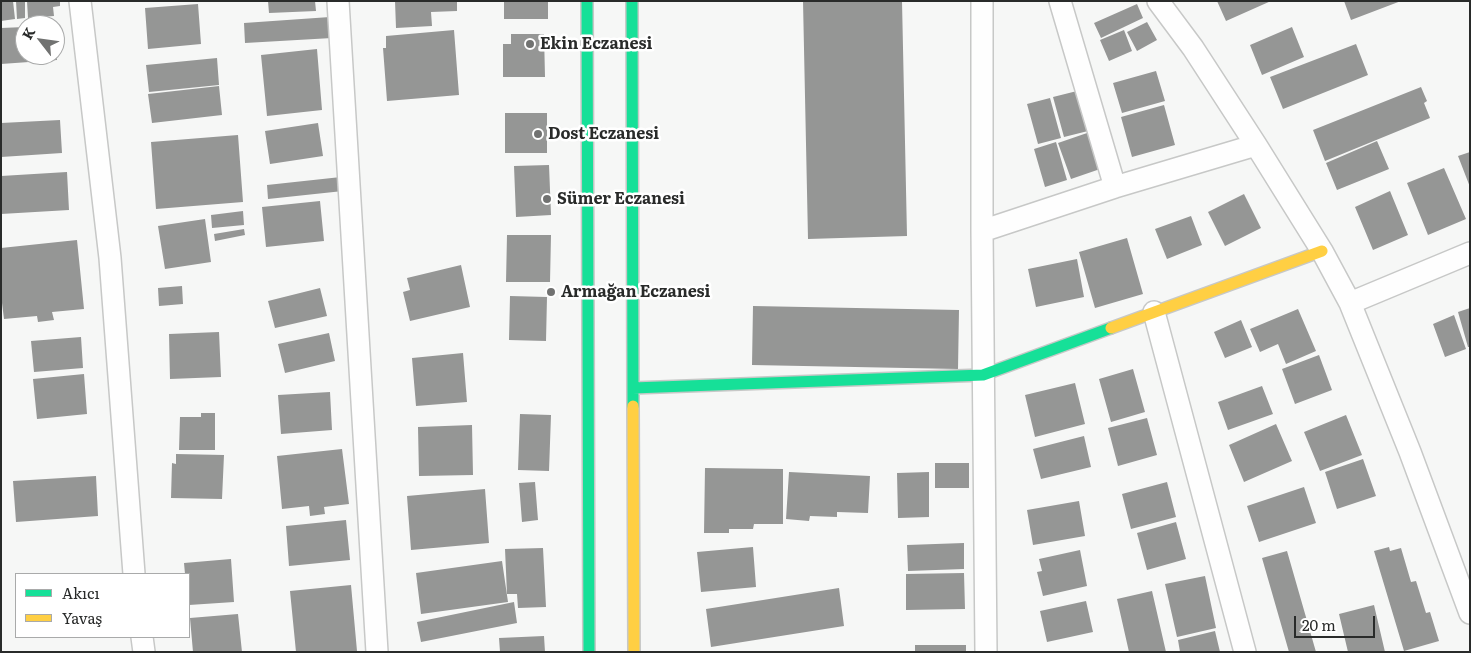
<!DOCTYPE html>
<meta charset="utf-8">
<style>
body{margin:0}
#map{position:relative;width:1471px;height:653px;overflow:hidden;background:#f6f7f6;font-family:Literata,serif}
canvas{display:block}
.frame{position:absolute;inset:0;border:2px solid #292b2a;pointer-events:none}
.legend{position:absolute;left:15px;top:573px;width:175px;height:65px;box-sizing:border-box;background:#fff;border:1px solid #a9aaaa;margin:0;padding:6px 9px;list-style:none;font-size:15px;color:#292b2a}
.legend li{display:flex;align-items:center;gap:10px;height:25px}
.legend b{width:25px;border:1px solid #a9aaaa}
.north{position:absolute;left:15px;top:15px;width:50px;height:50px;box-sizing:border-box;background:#fff;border:1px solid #a9aaaa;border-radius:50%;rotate:300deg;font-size:14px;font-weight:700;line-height:20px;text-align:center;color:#292b2a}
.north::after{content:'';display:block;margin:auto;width:18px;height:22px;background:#717271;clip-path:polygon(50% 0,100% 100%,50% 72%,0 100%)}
.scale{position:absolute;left:1294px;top:616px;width:81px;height:22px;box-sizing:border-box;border:2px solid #292b2a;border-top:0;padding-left:6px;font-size:15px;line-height:18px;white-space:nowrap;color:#292b2a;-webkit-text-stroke:4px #fff;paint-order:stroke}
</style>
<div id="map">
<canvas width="1471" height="653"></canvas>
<div class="frame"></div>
<ul class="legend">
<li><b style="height:6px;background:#16e098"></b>Akıcı</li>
<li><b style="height:6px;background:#ffcf43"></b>Yavaş</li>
</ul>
<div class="north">K</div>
<div class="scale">20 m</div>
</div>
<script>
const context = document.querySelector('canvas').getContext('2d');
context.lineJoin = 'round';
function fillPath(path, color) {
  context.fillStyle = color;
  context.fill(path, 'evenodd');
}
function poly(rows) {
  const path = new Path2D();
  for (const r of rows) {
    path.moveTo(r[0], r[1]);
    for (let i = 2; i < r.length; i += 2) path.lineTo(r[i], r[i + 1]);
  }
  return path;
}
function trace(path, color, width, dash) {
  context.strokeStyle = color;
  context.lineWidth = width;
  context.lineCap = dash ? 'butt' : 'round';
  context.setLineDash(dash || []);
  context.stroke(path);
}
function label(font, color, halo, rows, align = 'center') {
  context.font = font + ' Literata,serif';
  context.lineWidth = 5;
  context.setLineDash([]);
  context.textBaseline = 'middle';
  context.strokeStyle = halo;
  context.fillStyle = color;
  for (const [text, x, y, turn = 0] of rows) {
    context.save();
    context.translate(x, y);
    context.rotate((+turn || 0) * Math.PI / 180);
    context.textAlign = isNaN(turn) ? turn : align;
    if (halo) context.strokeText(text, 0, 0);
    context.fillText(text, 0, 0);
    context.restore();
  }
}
fillPath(poly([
 [1,1,13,1,15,19,1,21],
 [16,1,25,1,25,18,17,19],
 [27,1,60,1,60,6,53,7,54,16,28,18],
 [268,1,315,1,316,11,269,13],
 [395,1,457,1,457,11,431,12,432,26,396,28],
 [504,1,548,1,548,19,504,19],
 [803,1,902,1,907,236,808,239],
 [1217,1,1271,1,1226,21],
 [1344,1,1401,1,1351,20],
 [198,4,201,44,148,49,145,8],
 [1137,4,1143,18,1101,38,1094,23],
 [330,17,332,38,245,43,244,23],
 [1147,22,1157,40,1137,51,1127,32],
 [25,27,25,55,55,55,55,45,56,45,57,60,1,64,1,28],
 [1292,27,1304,57,1262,75,1250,45],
 [454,30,459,95,387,101,383,48,386,48,386,36],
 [1124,30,1132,51,1109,61,1100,40],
 [511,34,544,34,545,77,503,77,503,44,511,44],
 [1356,44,1368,75,1283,109,1270,77],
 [317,49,322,110,267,116,261,55],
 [217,58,219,85,149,92,146,65],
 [1156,71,1165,101,1122,113,1113,83],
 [219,86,222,115,152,123,148,94],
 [1421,87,1427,101,1424,103,1430,118,1325,161,1313,130],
 [1077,91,1088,131,1064,137,1053,97],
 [1050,98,1061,138,1038,144,1027,104],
 [1164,105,1175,145,1132,157,1121,117],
 [505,113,547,113,547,153,505,153],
 [60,120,62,153,1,157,1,123],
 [318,123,323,156,270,164,265,131],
 [1090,132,1103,168,1071,179,1058,143],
 [238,135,243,202,156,209,151,142],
 [1377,141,1389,169,1337,190,1326,163],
 [1056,142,1067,180,1045,187,1034,149],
 [1470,152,1470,187,1458,156],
 [549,165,551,215,516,217,514,166],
 [1444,168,1466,219,1428,235,1407,183],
 [67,172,69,210,1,214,1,176],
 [341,177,343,191,268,199,267,185],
 [1390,191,1408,235,1373,250,1355,207],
 [1244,194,1261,228,1225,246,1208,212],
 [320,201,324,241,266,247,262,207],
 [243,211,244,225,212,228,211,215],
 [1191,216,1202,245,1167,259,1155,229],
 [205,219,211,262,165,269,158,226],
 [244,229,245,235,215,241,214,234],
 [507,235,551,235,550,282,506,282],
 [1127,238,1143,294,1095,308,1079,252],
 [77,240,84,309,52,312,54,320,38,322,37,316,4,319,1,295,1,248],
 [1077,259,1084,297,1036,307,1028,269],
 [461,265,470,307,410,321,403,292,410,290,407,278],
 [182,286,183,304,159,306,158,288],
 [320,288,327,316,275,328,268,301],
 [510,296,547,297,546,341,509,340],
 [753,306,959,310,958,369,752,365],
 [1470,308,1470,347,1468,347,1458,312],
 [1298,309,1316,351,1286,364,1278,344,1260,352,1250,329],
 [1454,315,1466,349,1445,357,1433,324],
 [1241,320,1252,347,1225,358,1214,332],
 [219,332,221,377,170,379,169,334],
 [329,333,335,361,285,373,278,344],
 [81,337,83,368,34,372,31,341],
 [463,353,467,402,416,406,412,358],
 [1319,355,1332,390,1295,404,1282,369],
 [1133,369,1145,412,1111,422,1099,379],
 [84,374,87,414,37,419,33,379],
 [1075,383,1085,424,1035,437,1025,395],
 [1262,386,1273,414,1228,430,1218,402],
 [330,392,332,430,281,434,278,395],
 [201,413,215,413,215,450,179,450,180,417,201,417],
 [520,414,551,415,549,471,518,470],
 [1346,415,1362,455,1320,471,1304,432],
 [1147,418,1157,455,1118,466,1108,428],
 [1276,424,1292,461,1244,482,1229,445],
 [472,425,473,475,419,476,418,427],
 [1084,436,1091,467,1041,479,1033,449],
 [342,449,349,504,324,507,325,514,310,516,309,506,282,509,277,456],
 [176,454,224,455,222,499,171,498,172,463,176,464],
 [1363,459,1376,496,1337,509,1325,472],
 [935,463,969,463,969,488,935,488],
 [705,468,783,469,783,524,754,524,753,529,729,529,729,533,704,533],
 [789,472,870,476,868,513,837,512,837,517,810,516,809,521,786,519],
 [929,472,929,517,898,518,897,473],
 [96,476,98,516,16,522,13,481],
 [535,482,538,520,522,522,519,483],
 [1167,482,1176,517,1131,529,1122,494],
 [1304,487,1316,523,1259,542,1247,506],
 [485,489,489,543,411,550,407,496],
 [1079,501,1085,536,1033,545,1027,510],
 [346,520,350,560,289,566,286,526],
 [1176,522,1186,559,1147,570,1137,533],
 [964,543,964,569,908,571,907,545],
 [753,547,756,587,701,592,697,552],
 [1389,547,1390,551,1401,548,1411,582,1416,581,1426,613,1430,612,1439,641,1404,651,1374,551],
 [543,548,546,607,518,608,517,594,507,594,505,549],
 [1080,550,1087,586,1043,596,1037,572,1042,571,1039,559],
 [1287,551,1316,652,1289,652,1262,558],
 [231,559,234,602,189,605,189,574,185,574,184,563],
 [502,561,508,602,421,614,416,573],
 [964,573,965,609,906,610,906,574],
 [1205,576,1216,628,1177,637,1165,584],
 [351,585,357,651,296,652,290,591],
 [839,588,844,626,711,647,706,609],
 [1152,591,1166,652,1129,652,1117,599],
 [1086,601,1093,632,1047,642,1040,611],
 [514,602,517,623,421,642,417,622],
 [1374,605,1385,652,1348,652,1339,614],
 [238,614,242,652,193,652,190,618],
 [1215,631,1220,652,1180,652,1178,640],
 [544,636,545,652,500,652,499,638],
 [915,645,966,645,966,652,915,652]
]), '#959695');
const street = poly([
 [80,1,110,258,134,574],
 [338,1,377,652],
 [982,1,982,231,986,652],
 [1060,1,1115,187],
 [1158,1,1193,48,1256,145,1322,251,1350,303,1410,452,1470,613],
 [982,231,1115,187,1256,145],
 [1350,303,1470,253],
 [1154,312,1245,652],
 [142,637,144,652]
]);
const fast = poly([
 [587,1,589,652],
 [632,1,633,406],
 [633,388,983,375,1111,328]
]);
const slow = poly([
 [1111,328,1322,251],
 [633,406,634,652]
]);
trace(street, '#c7c8c7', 24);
trace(fast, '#c7c8c7', 14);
trace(slow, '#c7c8c7', 14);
trace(street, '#fefefe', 21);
trace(fast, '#16e098', 11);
trace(slow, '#ffcf43', 11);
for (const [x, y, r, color] of [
 [530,44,5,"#717271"],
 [538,134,5,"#717271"],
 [547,199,5,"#717271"],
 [551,292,5,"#717271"]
]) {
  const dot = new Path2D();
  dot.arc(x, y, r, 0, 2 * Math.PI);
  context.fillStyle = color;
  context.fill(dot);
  trace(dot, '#fff', 2);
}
label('bold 16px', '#292b2a', '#fff', [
 ["Ekin Eczanesi",540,44],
 ["Dost Eczanesi",548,134],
 ["Sümer Eczanesi",557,199],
 ["Armağan Eczanesi",561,292]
], 'left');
</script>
